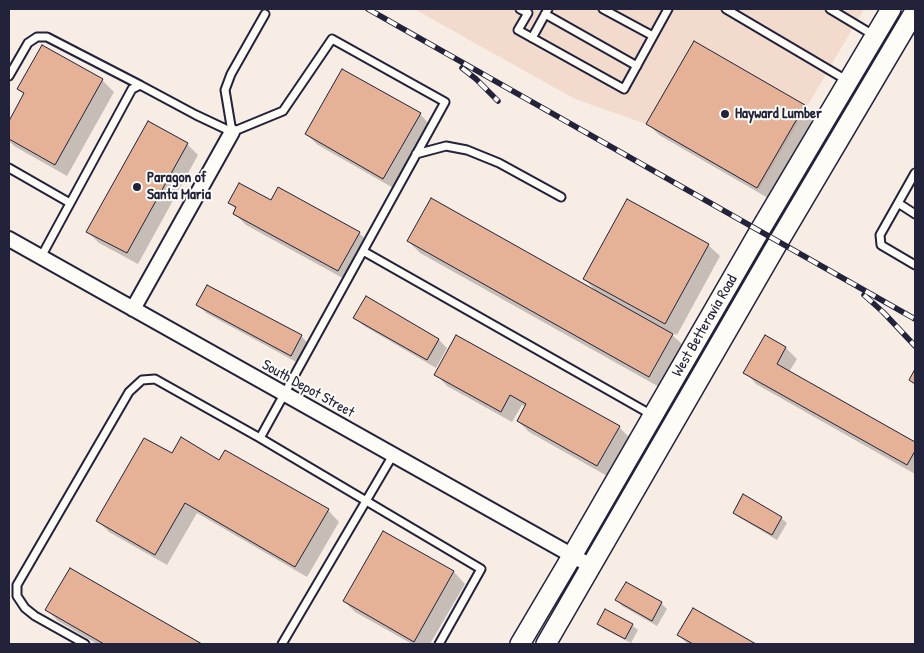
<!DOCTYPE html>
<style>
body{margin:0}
#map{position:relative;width:924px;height:653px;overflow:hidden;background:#f8ede4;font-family:"Patrick Hand",sans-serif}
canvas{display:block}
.frame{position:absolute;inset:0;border:10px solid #22223b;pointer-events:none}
</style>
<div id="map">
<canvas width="924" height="653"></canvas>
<div class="frame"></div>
</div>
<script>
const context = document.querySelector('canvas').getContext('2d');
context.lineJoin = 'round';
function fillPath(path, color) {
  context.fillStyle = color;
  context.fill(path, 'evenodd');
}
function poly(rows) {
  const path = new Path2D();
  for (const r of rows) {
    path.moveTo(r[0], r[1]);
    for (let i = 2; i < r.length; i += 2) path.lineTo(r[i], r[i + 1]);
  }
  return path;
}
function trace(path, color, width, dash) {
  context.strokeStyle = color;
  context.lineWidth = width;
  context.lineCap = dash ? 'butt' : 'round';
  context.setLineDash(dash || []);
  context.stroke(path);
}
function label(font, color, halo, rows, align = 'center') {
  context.font = font + ' "Patrick Hand",sans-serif';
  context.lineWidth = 4;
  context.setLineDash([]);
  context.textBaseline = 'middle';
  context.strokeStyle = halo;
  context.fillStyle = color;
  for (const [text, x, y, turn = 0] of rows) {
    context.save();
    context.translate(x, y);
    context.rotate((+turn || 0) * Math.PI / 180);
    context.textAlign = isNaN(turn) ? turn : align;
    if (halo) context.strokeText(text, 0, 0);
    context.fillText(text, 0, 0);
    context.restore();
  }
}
fillPath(poly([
 [414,9,864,9,759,189,646,124,575,99]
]), '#f2dbcd');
fillPath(poly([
 [102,80,114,92,67,176,14,146,9,141,9,124,25,95,19,89],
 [804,106,815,118,768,198,659,135,647,123],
 [420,114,431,126,395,189,318,145,306,134],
 [187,144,198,155,138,264,99,243,88,232],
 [271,202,359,233,371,244,350,282,246,225,235,214,237,210,230,203],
 [408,241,598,293,584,279,708,245,720,256,677,335,668,331,684,346,661,388,420,253],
 [367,298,439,340,447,348,436,368,364,326,355,318],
 [198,305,301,336,310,345,300,364,206,313],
 [457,336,619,427,630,438,609,477,529,432,518,421,526,408,522,405,512,422,447,386,436,374],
 [766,336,786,348,797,359,789,372,915,444,915,474,756,384,745,372],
 [172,455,220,461,328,510,339,522,307,577,197,513,167,565,109,532,98,521],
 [734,513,781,518,787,523,777,540,740,518],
 [383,532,454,572,465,584,430,644,412,644,355,612,344,601],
 [71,569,200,644,97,644,58,621,47,610],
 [626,583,661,603,667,609,657,626,622,606,617,600],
 [693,609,754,644,688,644,678,635],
 [599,624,632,625,638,630,631,643,604,629]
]), '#0003');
const building = poly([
 [694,41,805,105,757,188,646,124,694,41],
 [42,45,103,79,55,165,9,139,9,121,24,93,17,89,42,45],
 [342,69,421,113,383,179,305,134,342,69],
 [148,121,188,143,127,253,86,232,148,121],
 [239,183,271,200,278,187,360,232,338,271,233,214,236,207,228,203,239,183],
 [431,198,673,334,649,377,407,241,431,198],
 [627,199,709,244,665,324,583,279,627,199],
 [207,285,302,335,291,356,196,305,207,285],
 [366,296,439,339,427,360,353,318,366,296],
 [456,335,620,426,597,466,517,421,526,404,510,395,501,412,434,375,456,335],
 [765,335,786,347,777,364,915,442,915,451,907,465,743,373,765,335],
 [915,369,915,384,909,380,915,369],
 [181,437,219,460,225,450,329,509,295,567,185,503,155,555,96,521,144,438,172,453,181,437],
 [743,494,782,517,772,535,733,513,743,494],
 [383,531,454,571,414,642,343,601,383,531],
 [70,568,202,644,104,644,45,610,70,568],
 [626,582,662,602,652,621,615,600,626,582],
 [693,608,756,644,693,644,677,635,693,608],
 [605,609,633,624,625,639,597,624,605,609]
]);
fillPath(building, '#e5b197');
trace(building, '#22223b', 1);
const lane = poly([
 [520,9,528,13,518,30,624,89,668,9],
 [603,9,653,36],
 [726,9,848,81],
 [830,9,875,36],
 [545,14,637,66],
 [532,38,548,9],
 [9,76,28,43,37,37,47,37,140,85],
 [232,132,225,90,231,74,265,14],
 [416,154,446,146,467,150,499,163,561,197],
 [9,168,70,203],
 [915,173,880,235,881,245,915,265],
 [898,203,915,214],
 [363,251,652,415],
 [41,257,132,89,140,85,196,115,232,132,283,111,332,39,445,102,260,438,155,379,142,380,129,392,17,585,17,596,25,608,35,616,85,644],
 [260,438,481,569,439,644],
 [282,644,393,455]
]);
const street = poly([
 [9,239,591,566],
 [133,309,232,132]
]);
const secondary = poly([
 [520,644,572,556,760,230,891,9],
 [546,644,779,241,915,11]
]);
trace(lane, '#22223b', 11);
trace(street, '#22223b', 18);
trace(secondary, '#22223b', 22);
trace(lane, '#fdfcf7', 7);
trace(street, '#fdfcf7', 14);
trace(secondary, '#fdfcf7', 19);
const rail = poly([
 [368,9,915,319],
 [462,68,476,79,498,101],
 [864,295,883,312,915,346]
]);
trace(rail, '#22223b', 5.5);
trace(rail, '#fdfcf7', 4, [11]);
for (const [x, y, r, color] of [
 [725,114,5,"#22223b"],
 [137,187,5,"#22223b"]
]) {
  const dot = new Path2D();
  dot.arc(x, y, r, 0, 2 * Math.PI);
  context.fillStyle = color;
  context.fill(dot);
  trace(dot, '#fdfcf7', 2);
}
label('bold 15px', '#22223b', '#fdfcf7', [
 ["Hayward Lumber",735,114],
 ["Paragon of",147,178],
 ["Santa Maria",147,195]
], 'left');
label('15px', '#22223b', '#fdfcf7', [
 ["West Betteravia Road",705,326,-60],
 ["South Depot Street",308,389,29]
]);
</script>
